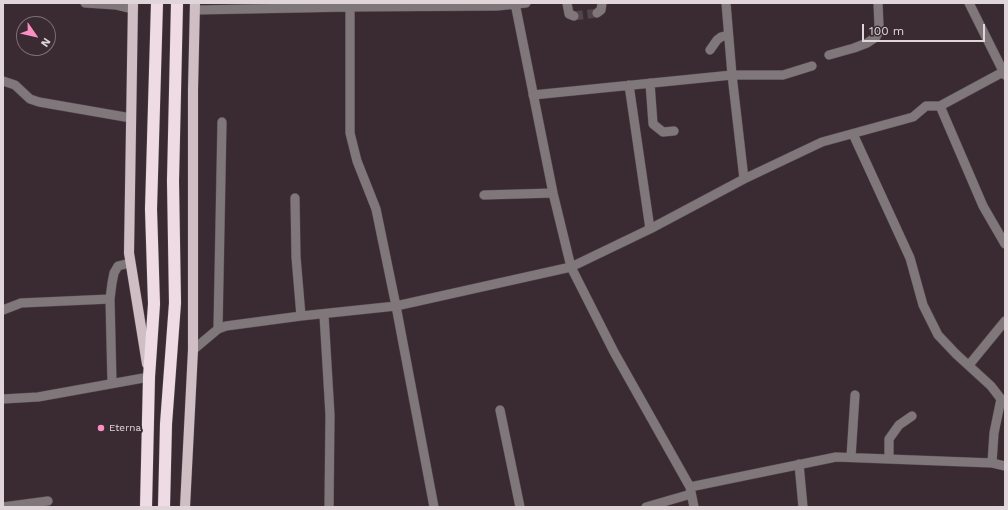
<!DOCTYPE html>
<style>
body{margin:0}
#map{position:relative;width:1008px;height:510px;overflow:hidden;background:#392b31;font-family:"Work Sans",sans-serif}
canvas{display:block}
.frame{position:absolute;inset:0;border:4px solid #e0d6da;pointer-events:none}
.north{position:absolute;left:16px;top:16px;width:40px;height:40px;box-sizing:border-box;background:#392b31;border:1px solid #7c6f75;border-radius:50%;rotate:124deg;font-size:11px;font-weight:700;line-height:16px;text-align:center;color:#e0d6da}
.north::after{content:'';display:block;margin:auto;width:14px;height:18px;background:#fb8fc4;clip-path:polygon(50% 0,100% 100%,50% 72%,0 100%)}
.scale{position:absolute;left:862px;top:24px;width:123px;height:18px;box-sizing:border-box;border:2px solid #e0d6da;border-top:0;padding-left:5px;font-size:12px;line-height:14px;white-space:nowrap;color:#e0d6da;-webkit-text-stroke:3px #392b31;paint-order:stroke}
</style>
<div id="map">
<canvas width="1008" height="510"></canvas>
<div class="frame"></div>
<div class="north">N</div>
<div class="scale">100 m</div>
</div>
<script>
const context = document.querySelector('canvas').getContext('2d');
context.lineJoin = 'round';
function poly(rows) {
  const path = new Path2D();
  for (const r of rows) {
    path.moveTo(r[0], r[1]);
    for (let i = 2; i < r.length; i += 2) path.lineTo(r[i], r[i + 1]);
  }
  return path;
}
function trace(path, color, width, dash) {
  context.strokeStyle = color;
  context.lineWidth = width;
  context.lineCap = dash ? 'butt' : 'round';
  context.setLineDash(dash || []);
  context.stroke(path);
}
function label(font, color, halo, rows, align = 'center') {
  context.font = font + ' "Work Sans",sans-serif';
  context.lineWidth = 4;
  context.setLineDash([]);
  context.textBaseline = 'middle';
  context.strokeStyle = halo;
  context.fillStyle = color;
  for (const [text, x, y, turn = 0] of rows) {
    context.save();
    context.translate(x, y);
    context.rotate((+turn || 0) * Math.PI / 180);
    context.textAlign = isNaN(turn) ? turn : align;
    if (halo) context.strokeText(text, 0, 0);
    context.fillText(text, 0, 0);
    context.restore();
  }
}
trace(poly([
 [574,16,597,13]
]), '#52454a', 9, [9, 4.5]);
const minor = poly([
 [85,3,116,5,133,9],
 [515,3,553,193,571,267,614,352,690,487,694,507],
 [567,3,569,14,574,16],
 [726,3,732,75,744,179],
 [969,3,1005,75],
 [350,7,350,133,357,161,376,209,396,306,434,507],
 [195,10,350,7,497,6,526,3],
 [597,13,601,10,602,3],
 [710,50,717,40,721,37,728,35],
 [829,55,854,48,867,43,876,37,878,33,879,26,878,3],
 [3,81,15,85,30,99,39,102,131,118],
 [650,83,653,124,663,132,674,131],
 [629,85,650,229],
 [533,95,732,75,783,75,812,66],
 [940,106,983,206,1005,244],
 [853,134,910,258,923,305,938,335,956,354,991,386,1001,399,994,433,992,463],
 [484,195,553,193],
 [295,198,296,257,301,316],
 [3,310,21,303,110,299],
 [324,315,330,415,329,507],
 [218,329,222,122],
 [193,350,218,329,226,326,301,316,396,306,571,267,650,229,744,179,822,142,913,117,926,106,940,106,1003,72],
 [969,365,1005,321],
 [112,383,110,299,112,283,114,273,118,266,130,263],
 [3,399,38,397,149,377],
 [500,410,520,507],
 [851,457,855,395],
 [889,459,889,439,899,425,912,416],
 [799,464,803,507],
 [690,487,836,457,992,463,1005,466],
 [3,507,48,501],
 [646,507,691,494]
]);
const major = poly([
 [133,3,129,253,147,364],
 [185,507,193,350,193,90,195,3]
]);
const highway = poly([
 [146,507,149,377,154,304,151,209,157,3],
 [164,507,166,424,175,303,173,181,177,3]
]);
trace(minor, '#54464c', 10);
trace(major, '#54464c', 11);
trace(highway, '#54464c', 13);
trace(minor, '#7f777a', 9);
trace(major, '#cfbfc5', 10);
trace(highway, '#eedbe3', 12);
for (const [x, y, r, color] of [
 [101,428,4,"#fb8fc4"]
]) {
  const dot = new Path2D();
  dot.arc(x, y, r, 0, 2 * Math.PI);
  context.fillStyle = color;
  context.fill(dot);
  trace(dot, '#392b31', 1.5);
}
label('10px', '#e0d6da', '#392b31', [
 ["Eterna",109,428]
], 'left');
</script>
